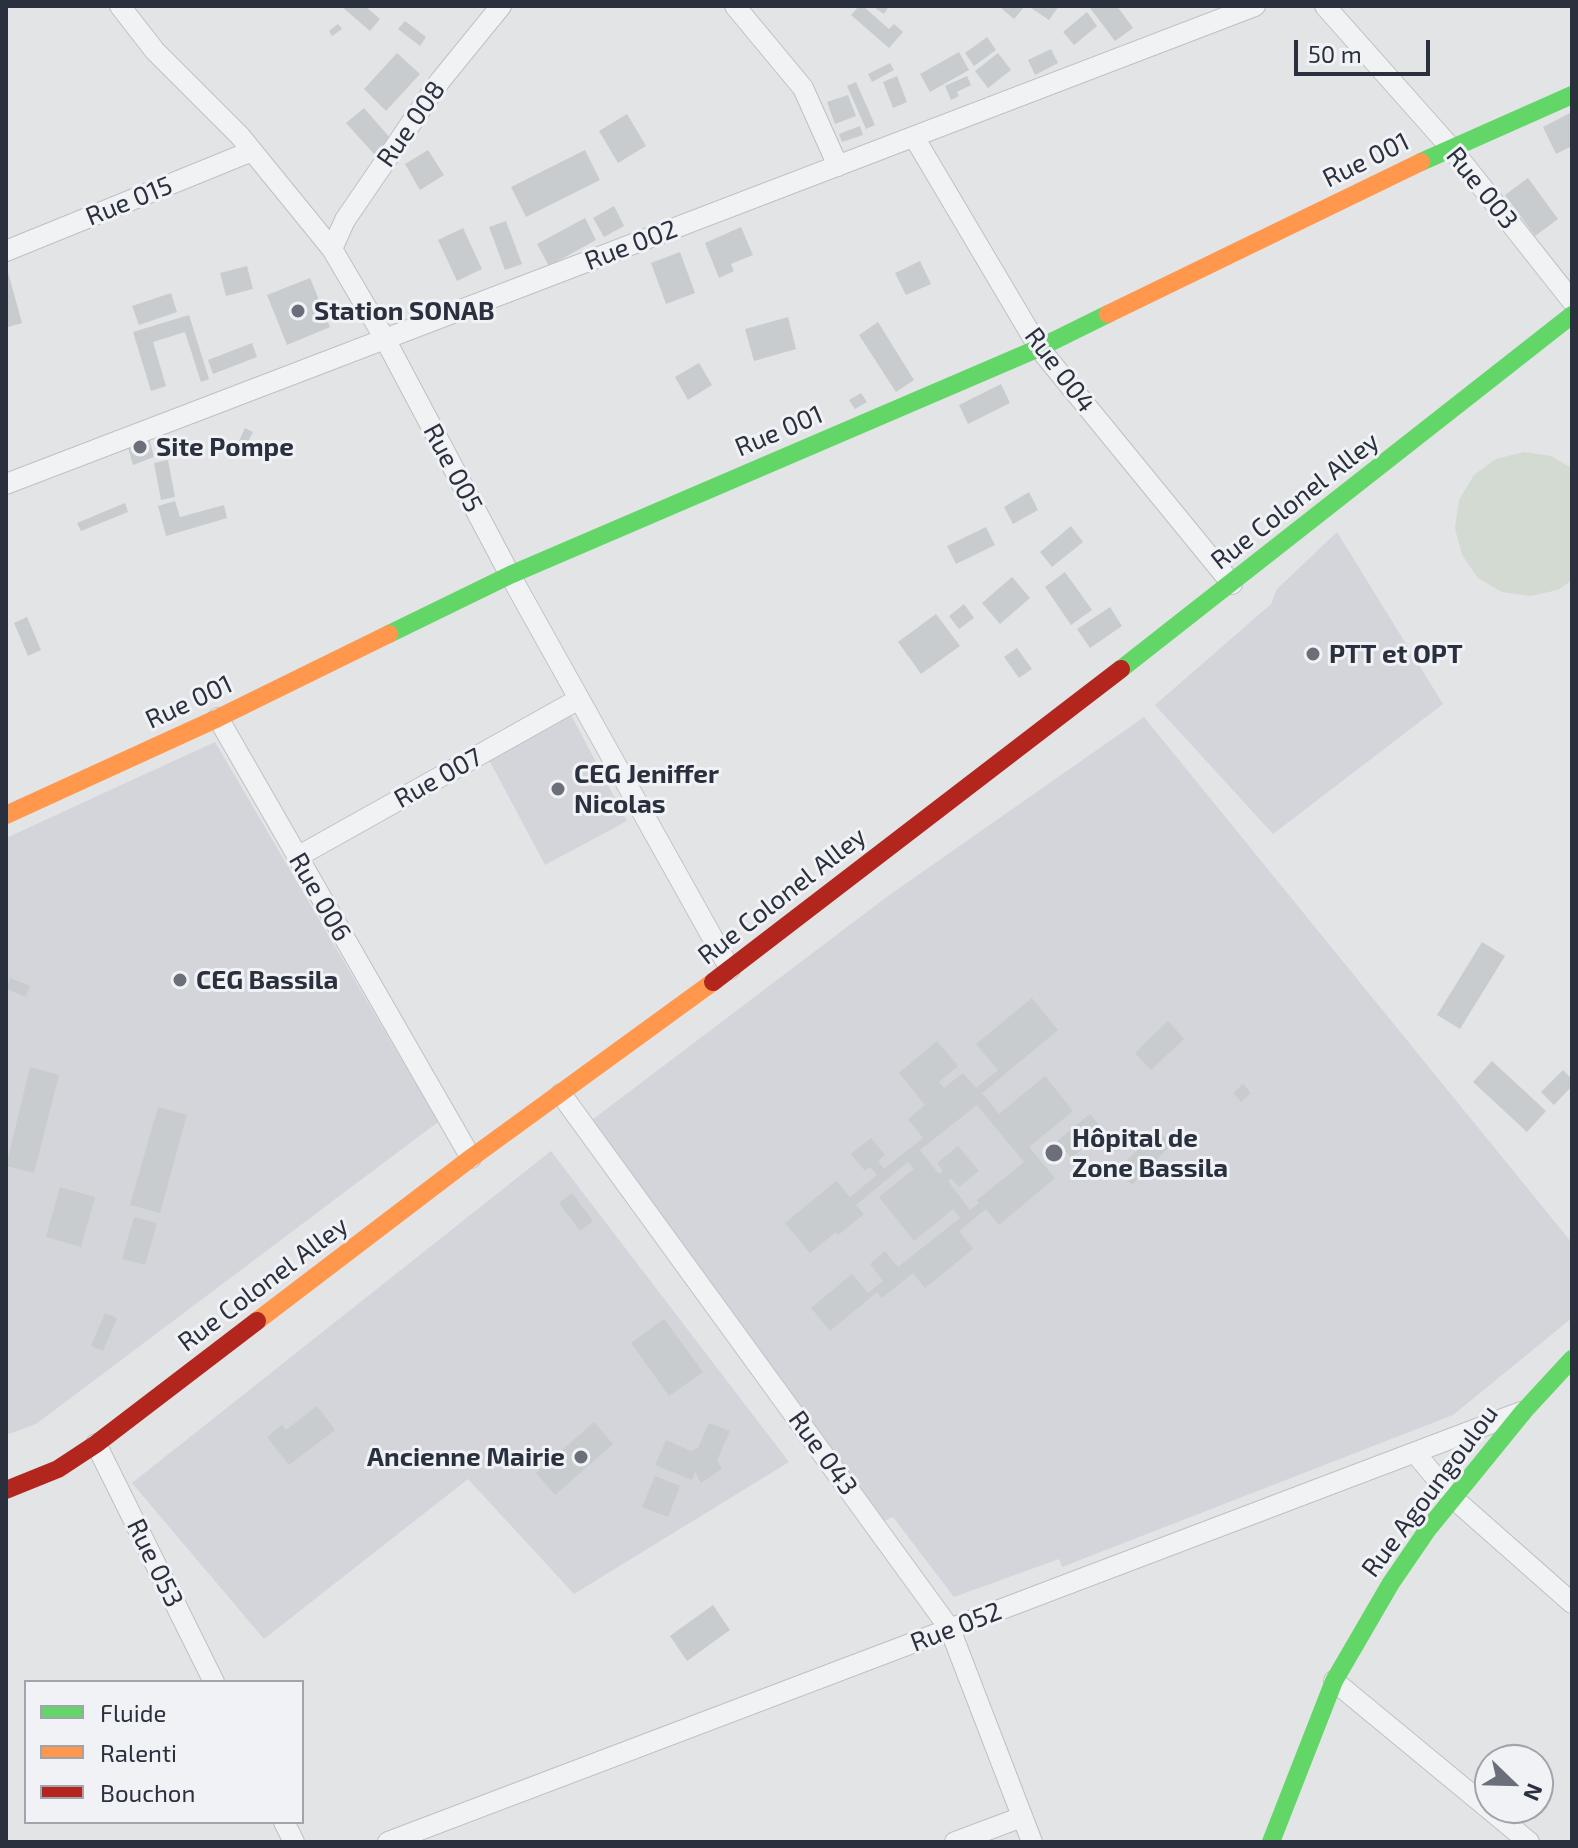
<!DOCTYPE html>
<meta charset="utf-8">
<style>
body{margin:0}
#map{position:relative;width:1578px;height:1848px;overflow:hidden;background:#e2e4e6;font-family:"Exo 2",sans-serif}
canvas{display:block}
.frame{position:absolute;inset:0;border:8px solid #2a303e;pointer-events:none}
.legend{position:absolute;left:24px;top:1680px;width:280px;height:144px;box-sizing:border-box;background:#f0f2f6;border:2px solid #a1a4ac;margin:0;padding:10px 14px;list-style:none;font-size:24px;color:#2a303e}
.legend li{display:flex;align-items:center;gap:16px;height:40px}
.legend b{width:40px;border:2px solid #a1a4ac}
.north{position:absolute;left:1474px;top:1744px;width:80px;height:80px;box-sizing:border-box;background:#f0f2f6;border:2px solid #a1a4ac;border-radius:50%;rotate:113deg;font-size:22px;font-weight:700;line-height:32px;text-align:center;color:#2a303e}
.north::after{content:'';display:block;margin:auto;width:28px;height:36px;background:#6a6f79;clip-path:polygon(50% 0,100% 100%,50% 72%,0 100%)}
.scale{position:absolute;left:1294px;top:40px;width:136px;height:36px;box-sizing:border-box;border:4px solid #2a303e;border-top:0;padding-left:10px;font-size:24px;line-height:28px;white-space:nowrap;color:#2a303e;-webkit-text-stroke:6px #f0f2f6;paint-order:stroke}
</style>
<div id="map">
<canvas width="1578" height="1848"></canvas>
<div class="frame"></div>
<ul class="legend">
<li><b style="height:10px;background:#63d668"></b>Fluide</li>
<li><b style="height:10px;background:#ff974d"></b>Ralenti</li>
<li><b style="height:10px;background:#b3261e"></b>Bouchon</li>
</ul>
<div class="north">N</div>
<div class="scale">50 m</div>
</div>
<script>
const context = document.querySelector('canvas').getContext('2d');
context.lineJoin = 'round';
function fillPath(path, color) {
  context.fillStyle = color;
  context.fill(path, 'evenodd');
}
function poly(rows) {
  const path = new Path2D();
  for (const r of rows) {
    path.moveTo(r[0], r[1]);
    for (let i = 2; i < r.length; i += 2) path.lineTo(r[i], r[i + 1]);
  }
  return path;
}
function trace(path, color, width, dash) {
  context.strokeStyle = color;
  context.lineWidth = width;
  context.lineCap = dash ? 'butt' : 'round';
  context.setLineDash(dash || []);
  context.stroke(path);
}
function label(font, color, halo, rows, align = 'center') {
  context.font = font + ' "Exo 2",sans-serif';
  context.lineWidth = 6;
  context.setLineDash([]);
  context.textBaseline = 'middle';
  context.strokeStyle = halo;
  context.fillStyle = color;
  for (const [text, x, y, turn = 0] of rows) {
    context.save();
    context.translate(x, y);
    context.rotate((+turn || 0) * Math.PI / 180);
    context.textAlign = isNaN(turn) ? turn : align;
    if (halo) context.strokeText(text, 0, 0);
    context.fillText(text, 0, 0);
    context.restore();
  }
}
fillPath(poly([
 [1337,532,1443,704,1273,834,1155,705,1271,604,1277,589],
 [570,713,627,821,545,865,488,758],
 [1144,717,1572,1243,1572,1318,1453,1415,1062,1567,1059,1559,954,1597,893,1517,884,1521,719,1306,588,1123,888,896],
 [215,742,438,1122,36,1424,6,1435,6,838],
 [551,1151,789,1462,574,1594,468,1479,264,1639,132,1483]
]), '#d3d5da');
fillPath(poly([
 [1524,452,1551,456,1572,468,1572,580,1558,590,1530,596,1502,592,1478,578,1462,555,1455,528,1459,500,1474,475,1496,459]
]), '#d2dad2');
fillPath(poly([
 [341,6,365,6,380,19,370,31],
 [859,6,863,6,889,29,894,24,903,32,889,48,851,15],
 [872,6,889,6,884,14],
 [1005,6,1025,6,1014,19,1002,9],
 [1028,6,1059,6,1049,20],
 [1092,6,1117,6,1133,28,1115,41,1090,8],
 [1087,12,1097,26,1074,45,1063,32],
 [405,21,426,37,420,46,398,29],
 [338,24,342,29,332,36,329,31],
 [987,37,996,50,974,66,965,53],
 [1051,49,1058,63,1035,75,1028,60],
 [959,52,969,70,930,92,920,74],
 [397,53,420,74,386,111,364,89],
 [998,53,1011,70,988,88,975,71],
 [890,63,894,70,872,82,868,74],
 [897,76,907,102,893,108,883,82],
 [967,76,971,85,957,92,959,96,951,100,945,86],
 [856,82,875,125,866,129,847,86],
 [848,95,856,116,835,124,827,102],
 [364,108,391,139,374,154,346,123],
 [1572,112,1572,146,1556,154,1543,127],
 [627,114,646,146,618,163,599,131],
 [860,126,863,135,842,142,839,134],
 [428,150,444,175,420,190,405,164],
 [585,150,600,180,526,217,511,187],
 [1528,178,1558,219,1535,236,1505,195],
 [614,206,624,226,604,237,593,218],
 [585,218,596,240,549,266,537,244],
 [506,221,522,264,505,270,489,227],
 [741,227,753,255,731,264,734,271,719,278,705,243],
 [463,228,482,269,457,281,438,240],
 [680,252,695,293,666,304,651,263],
 [920,261,931,284,906,295,895,273],
 [6,265,22,323,8,327,6,319],
 [247,266,253,289,226,296,220,273],
 [310,278,330,327,287,345,267,295],
 [171,293,177,312,139,325,132,306],
 [189,315,209,379,201,382,185,332,153,342,166,386,151,391,133,332],
 [788,317,796,349,754,361,745,329],
 [878,322,914,380,896,392,859,335],
 [252,343,257,357,213,374,208,360],
 [699,363,712,385,688,400,675,377],
 [1001,384,1010,403,968,424,959,405],
 [861,393,867,402,855,409,849,400],
 [146,427,154,457,133,465,125,437],
 [245,428,253,432,242,454,235,450],
 [168,460,175,497,161,500,154,463],
 [1029,492,1038,510,1013,524,1004,507],
 [175,501,180,517,224,505,227,518,166,536,158,506],
 [125,503,128,512,81,531,77,523],
 [1071,526,1083,542,1052,567,1040,552],
 [986,527,995,545,956,564,947,546],
 [1065,572,1092,610,1071,625,1045,587],
 [1012,577,1030,598,1000,624,982,603],
 [964,604,974,618,959,629,949,616],
 [1110,607,1122,626,1090,648,1077,629],
 [936,614,960,646,921,674,898,642],
 [27,617,41,650,28,656,14,623],
 [1017,648,1032,669,1019,678,1004,657],
 [1482,942,1505,956,1460,1029,1437,1015],
 [10,978,30,986,26,997,6,989],
 [1032,998,1058,1030,982,1093,999,1114,1045,1076,1073,1111,1029,1147,1055,1178,999,1225,986,1209,959,1231,973,1249,925,1288,913,1273,882,1298,877,1292,830,1331,811,1308,852,1274,868,1293,883,1281,870,1264,885,1251,898,1267,960,1218,953,1209,914,1241,879,1197,914,1169,908,1162,856,1205,864,1214,838,1235,836,1232,810,1253,785,1223,836,1181,850,1197,877,1175,870,1167,865,1171,851,1154,871,1138,885,1155,878,1161,884,1169,923,1138,908,1119,925,1105,899,1073,937,1041,958,1066,939,1082,944,1088,963,1073,976,1088,998,1070,976,1044],
 [977,1105,1024,1162,977,1200,979,1203,970,1210,948,1181,951,1178,959,1187,979,1171,958,1146,937,1163,943,1171,939,1174,920,1150],
 [1168,1021,1184,1039,1151,1070,1135,1053],
 [1492,1061,1546,1111,1527,1132,1473,1082],
 [30,1067,59,1075,34,1173,6,1166],
 [1563,1070,1572,1079,1572,1086,1554,1105,1541,1092],
 [1243,1084,1251,1093,1241,1102,1233,1093],
 [158,1107,187,1115,160,1213,130,1205],
 [1090,1114,1104,1131,1071,1158,1057,1141],
 [1157,1130,1172,1144,1132,1185,1118,1170],
 [60,1187,95,1197,81,1247,46,1237],
 [572,1193,593,1221,580,1231,559,1203],
 [134,1217,157,1223,145,1265,122,1259],
 [105,1313,117,1318,103,1351,91,1346],
 [664,1319,703,1372,669,1396,631,1343],
 [317,1406,335,1430,289,1465,267,1437,282,1425,286,1430],
 [594,1422,613,1444,555,1495,536,1473],
 [709,1423,730,1431,717,1460,722,1469,701,1483,695,1472,692,1480,655,1465,666,1440,691,1451,698,1448],
 [655,1476,680,1486,668,1517,642,1507],
 [713,1605,730,1630,687,1661,670,1636]
]), '#c9ccce');
const street = poly([
 [120,6,155,51,240,136,332,249,385,339,510,575,730,969],
 [735,6,803,88,838,166],
 [1325,6,1451,148,1572,301],
 [914,137,1039,348,1232,584],
 [332,249,345,220,440,81,501,6],
 [6,251,252,151],
 [6,484,1255,6],
 [218,718,471,1158],
 [297,857,579,699],
 [561,1094,950,1629,1032,1842],
 [96,1444,214,1682],
 [1415,1453,1453,1498,1572,1603],
 [1334,1681,1529,1842],
 [284,1822,294,1842],
 [388,1842,1521,1412],
 [955,1842,1022,1817]
]);
trace(street, '#bfc0c3', 22);
trace(street, '#f1f2f4', 20);
trace(poly([
 [1421,162,1572,95],
 [389,634,510,575,1039,348,1108,314],
 [1121,669,1572,315],
 [1271,1842,1334,1681,1391,1583,1428,1529,1524,1411,1572,1359]
]), '#63d668', 18);
trace(poly([
 [1108,314,1421,162],
 [6,815,218,718,389,634],
 [257,1321,471,1158,713,982]
]), '#ff974d', 18);
trace(poly([
 [713,982,1121,669],
 [6,1490,58,1469,96,1444,257,1321]
]), '#b3261e', 18);
for (const [x, y, r, color] of [
 [298,311,8,"#6a6f79"],
 [140,447,8,"#6a6f79"],
 [1313,654,8,"#6a6f79"],
 [558,789,8,"#6a6f79"],
 [180,980,8,"#6a6f79"],
 [1054,1153,10,"#6a6f79"],
 [581,1457,8,"#6a6f79"]
]) {
  const dot = new Path2D();
  dot.arc(x, y, r, 0, 2 * Math.PI);
  context.fillStyle = color;
  context.fill(dot);
  trace(dot, '#f0f2f6', 3);
}
label('26px', '#2a303e', '#f0f2f6', [
 ["Rue 008",411,124,-55],
 ["Rue 001",1366,160,-26],
 ["Rue 003",1482,188,51],
 ["Rue 015",129,201,-22],
 ["Rue 002",631,245,-21],
 ["Rue 004",1060,370,53],
 ["Rue 001",779,431,-23],
 ["Rue 005",453,468,62],
 ["Rue Colonel Alley",1295,501,-38],
 ["Rue 001",189,702,-25],
 ["Rue 007",438,778,-29],
 ["Rue Colonel Alley",782,896,-38],
 ["Rue 006",320,897,60],
 ["Rue Colonel Alley",263,1284,-37],
 ["Rue 043",823,1453,54],
 ["Rue Agoungoulou",1430,1491,-53],
 ["Rue 053",155,1563,64],
 ["Rue 052",956,1627,-21]
]);
label('bold 26px', '#2a303e', '#f0f2f6', [
 ["Station SONAB",314,311],
 ["Site Pompe",156,447],
 ["PTT et OPT",1329,654],
 ["CEG Jeniffer",574,774],
 ["Nicolas",574,804],
 ["CEG Bassila",196,980],
 ["Hôpital de",1072,1138],
 ["Zone Bassila",1072,1168],
 ["Ancienne Mairie",565,1457,"right"]
], 'left');
</script>
